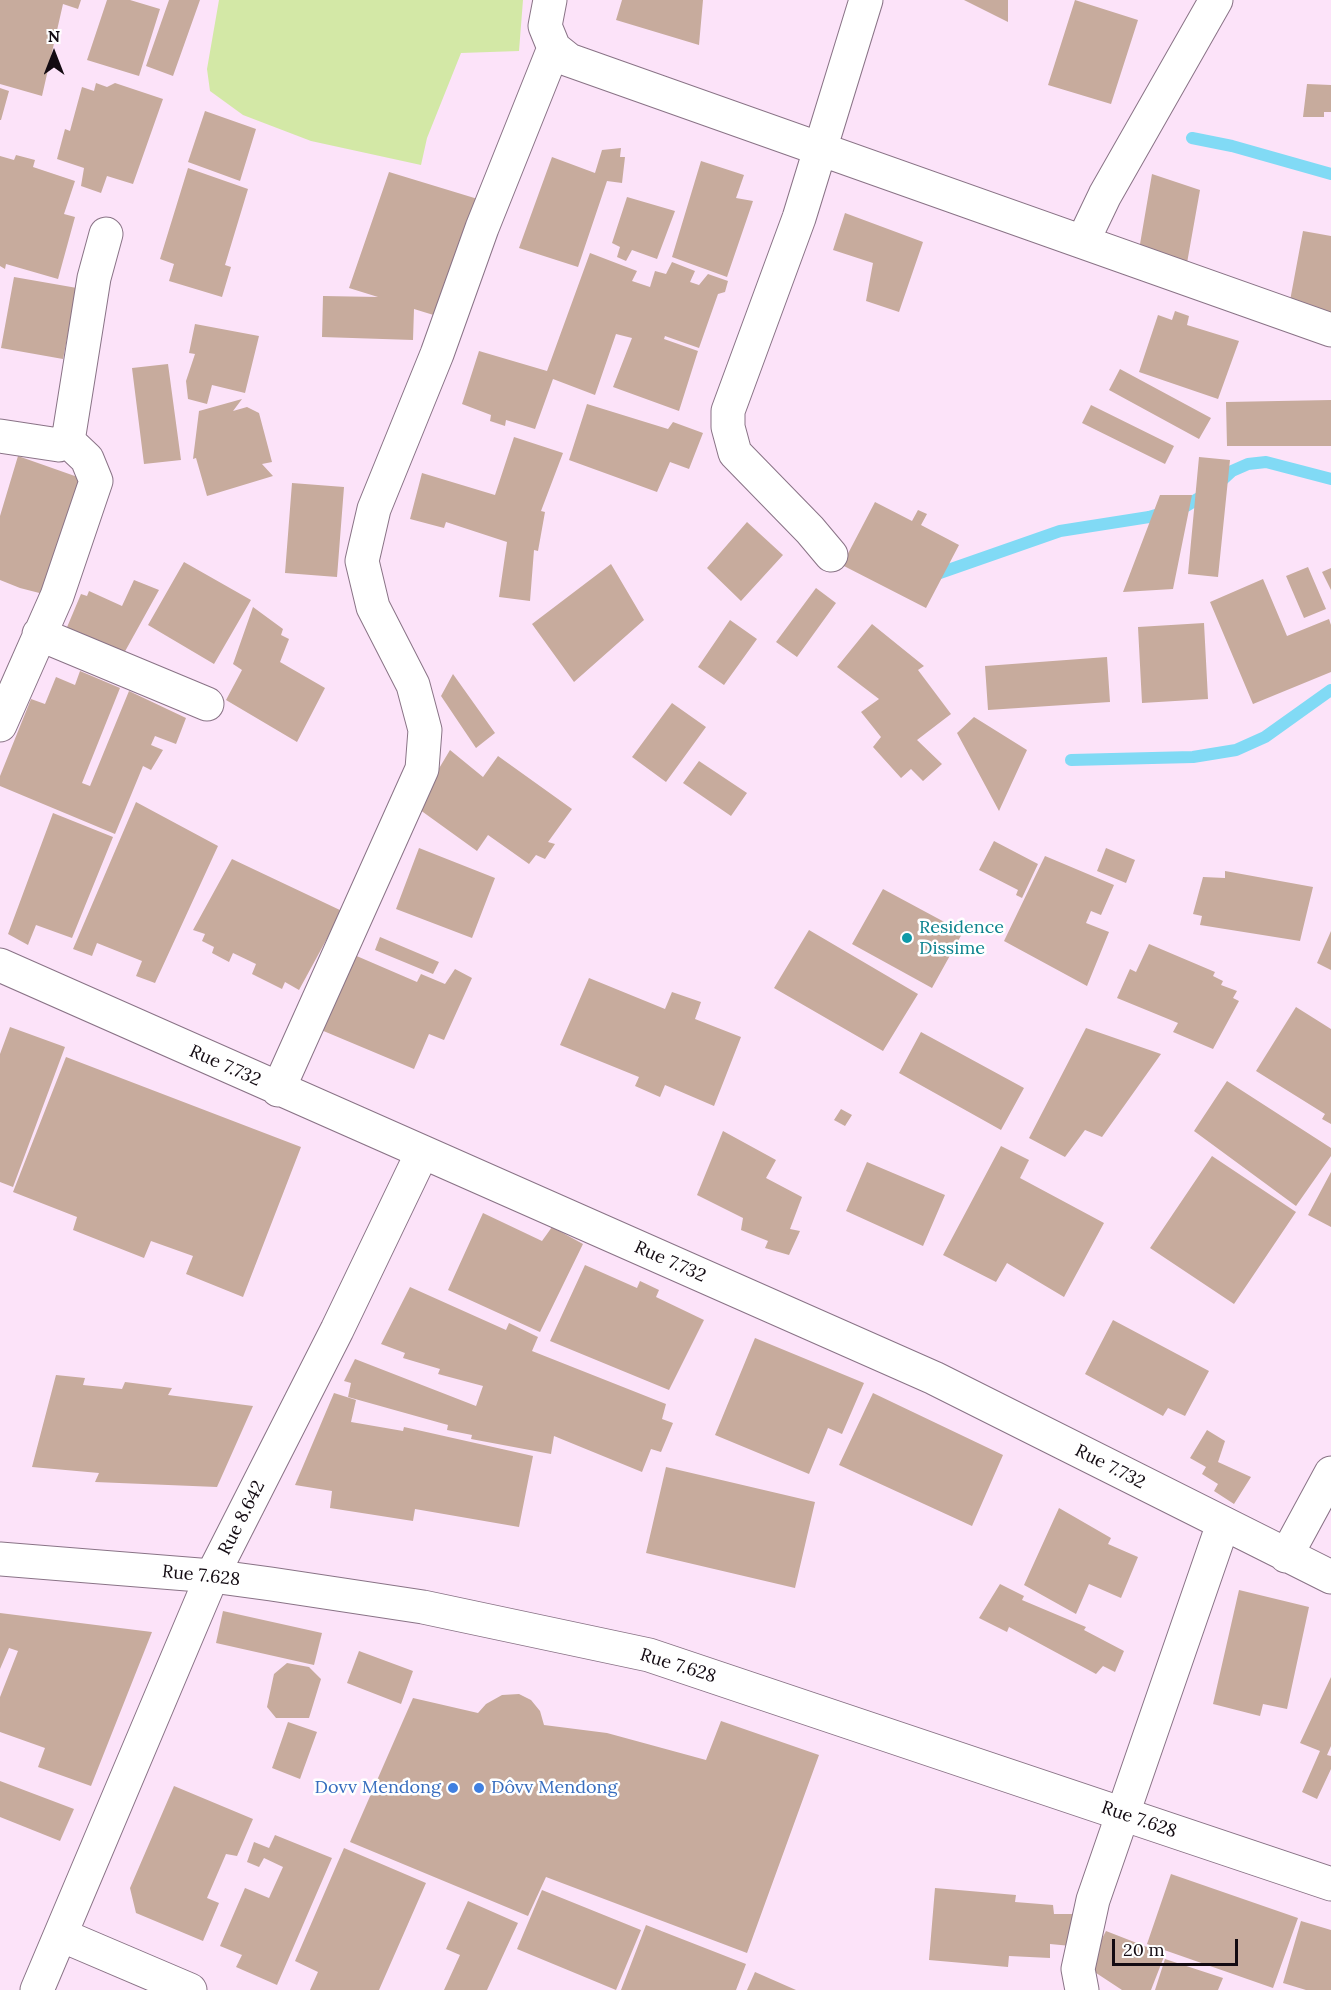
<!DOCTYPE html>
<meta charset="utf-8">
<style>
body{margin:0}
#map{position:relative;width:1331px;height:1990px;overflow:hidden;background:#fce3f9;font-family:Lora,serif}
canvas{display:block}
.north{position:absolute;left:24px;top:24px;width:60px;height:60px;-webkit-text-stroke:4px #fff;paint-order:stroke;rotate:0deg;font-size:16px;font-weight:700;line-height:24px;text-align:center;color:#130b12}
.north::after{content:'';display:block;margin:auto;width:21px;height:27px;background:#130b12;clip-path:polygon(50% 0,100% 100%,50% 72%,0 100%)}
.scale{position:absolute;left:1112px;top:1939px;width:126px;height:27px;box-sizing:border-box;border:3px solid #130b12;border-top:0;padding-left:8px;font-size:18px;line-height:21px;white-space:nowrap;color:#130b12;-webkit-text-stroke:4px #fff;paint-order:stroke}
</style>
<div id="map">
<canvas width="1331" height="1990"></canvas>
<div class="north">N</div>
<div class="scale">20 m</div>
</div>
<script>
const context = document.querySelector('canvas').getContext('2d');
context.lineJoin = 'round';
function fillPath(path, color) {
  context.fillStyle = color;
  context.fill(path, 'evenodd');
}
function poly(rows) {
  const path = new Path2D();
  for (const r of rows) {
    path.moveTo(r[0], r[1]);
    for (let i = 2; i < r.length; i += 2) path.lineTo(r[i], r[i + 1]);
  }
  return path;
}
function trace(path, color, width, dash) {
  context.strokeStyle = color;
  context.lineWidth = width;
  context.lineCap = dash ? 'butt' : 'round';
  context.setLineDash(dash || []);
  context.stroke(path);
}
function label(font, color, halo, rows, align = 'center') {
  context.font = font + ' Lora,serif';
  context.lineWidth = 5;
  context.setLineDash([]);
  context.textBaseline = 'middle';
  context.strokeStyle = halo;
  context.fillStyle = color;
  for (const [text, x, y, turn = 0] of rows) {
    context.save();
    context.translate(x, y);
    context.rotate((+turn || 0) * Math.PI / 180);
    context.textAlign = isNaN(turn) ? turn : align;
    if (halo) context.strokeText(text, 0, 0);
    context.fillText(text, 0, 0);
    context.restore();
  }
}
fillPath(poly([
 [219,0,523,0,519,51,461,53,427,138,421,165,311,141,243,115,210,91,207,69]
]), '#d3e8a6');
trace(poly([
 [1192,138,1232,146,1331,174],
 [934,575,1060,531,1149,517,1186,506,1209,492,1232,471,1248,464,1266,462,1331,479],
 [1071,760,1193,757,1236,750,1265,737,1331,690]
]), '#81daf5', 12);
fillPath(poly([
 [0,0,81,0,78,9,63,4,42,96,0,84],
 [107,0,130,0,160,9,139,76,87,60],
 [169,0,200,0,173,76,146,66],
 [622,0,703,0,699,45,616,20],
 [964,0,1008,0,1008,22],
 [1075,0,1138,20,1111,104,1048,85],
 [96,83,107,87,115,83,163,99,133,184,107,176,101,193,81,186,84,168,57,159,65,129,70,131,82,87,94,91],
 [1307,84,1331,85,1331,112,1324,112,1324,117,1303,117],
 [0,88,9,91,1,120,0,120],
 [205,111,256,129,240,181,188,162],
 [621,148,620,157,625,157,622,183,607,181,578,267,519,248,552,157,595,173,602,150],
 [16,155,35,160,33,167,75,181,64,214,75,217,58,279,6,264,5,269,0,266,0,156,14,160],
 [701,161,744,175,736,198,753,201,727,277,672,257],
 [188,168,248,189,225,265,231,267,222,297,169,281,174,264,160,259],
 [389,172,481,200,440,317,414,309,413,340,322,337,323,296,378,297,349,288],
 [1152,174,1200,190,1187,263,1139,250],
 [627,197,675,211,657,259,632,250,626,261,617,257,620,247,612,243],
 [845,213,923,242,899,312,866,301,873,263,833,250],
 [1303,231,1331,236,1331,314,1289,306],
 [590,253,637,271,632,281,650,287,655,271,666,274,672,262,695,271,690,282,699,285,708,274,728,281,725,292,718,294,699,348,665,336,664,339,698,351,679,411,613,387,632,338,616,334,595,395,553,379,535,429,506,420,505,426,490,421,491,415,462,404,479,351,547,371],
 [14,277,77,288,63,359,1,348],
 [1175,311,1189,316,1187,325,1239,341,1218,399,1139,372,1158,315,1172,320],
 [195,324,259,336,245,393,212,385,207,404,188,399,186,381,195,354,189,353],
 [168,364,181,460,144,464,132,368],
 [1120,369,1211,418,1199,439,1109,390],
 [242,399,233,411,247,407,259,413,272,462,262,464,273,476,207,496,196,458,193,459,199,411],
 [1331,400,1331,446,1227,446,1226,402],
 [587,404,668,429,673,422,703,433,689,469,670,462,657,492,569,460],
 [1091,405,1174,446,1165,464,1082,423],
 [514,437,563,453,541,511,545,512,538,551,534,550,530,601,499,597,507,542,446,522,444,528,410,519,422,473,495,495],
 [18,456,89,481,51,596,20,588,0,580,0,516],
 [1199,457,1230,460,1218,577,1188,574],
 [292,483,344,487,337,577,285,573],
 [1160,495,1192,495,1173,589,1123,592],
 [875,502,912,521,918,510,927,514,921,525,959,545,926,608,842,565],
 [747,522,783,555,741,601,707,568],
 [184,562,251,600,214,664,148,625],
 [611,564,644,620,574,682,532,624],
 [1308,567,1326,609,1304,618,1286,576],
 [1331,568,1331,590,1322,572],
 [1263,579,1287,636,1329,619,1331,625,1331,672,1253,704,1210,602],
 [134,580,159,590,123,655,65,632,81,594,87,596,89,591,122,606],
 [816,588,836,603,797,657,776,642],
 [253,607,283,629,281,635,289,639,280,662,325,688,297,742,226,700,242,670,233,664],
 [730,620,757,639,724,685,698,667],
 [1204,623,1208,699,1142,703,1138,627],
 [872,624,924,666,918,670,951,714,917,740,942,764,923,781,911,769,901,778,873,747,881,737,861,712,879,699,837,667],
 [1107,657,1110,702,988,710,985,666],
 [80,671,120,688,82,783,90,786,129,691,186,718,176,744,155,736,151,745,163,750,151,770,143,766,115,834,0,786,0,776,31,699,45,704,56,677,75,685],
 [453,674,495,733,476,748,441,696],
 [672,703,706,727,666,782,632,757],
 [974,717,1027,750,999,811,957,733],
 [450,750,483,777,498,756,572,809,548,842,555,844,545,859,536,855,529,864,488,835,477,851,416,807],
 [699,761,747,793,731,816,683,783],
 [136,802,218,846,155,983,136,976,142,961,97,943,92,956,73,949],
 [53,813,113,837,72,938,36,925,28,945,8,934],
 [994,841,1038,864,1022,898,1016,895,1018,890,979,870],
 [419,848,495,878,472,938,396,909],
 [1106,848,1135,860,1126,883,1097,871],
 [1045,856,1114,885,1101,915,1091,911,1086,923,1109,932,1087,986,1004,941],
 [232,859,342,911,299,990,285,982,282,989,252,974,256,964,233,953,229,962,212,953,214,947,202,941,205,934,193,930],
 [1225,871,1313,887,1300,941,1200,925,1202,916,1193,914,1203,877,1225,878],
 [883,889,963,932,932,988,852,944],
 [809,930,918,994,883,1051,774,988],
 [1331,931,1331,970,1317,963],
 [380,937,439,962,433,974,375,950],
 [1149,944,1215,972,1213,976,1223,981,1221,985,1237,991,1233,998,1239,1001,1213,1049,1173,1032,1178,1023,1117,998,1130,969,1136,972],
 [352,954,417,982,421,974,445,984,455,969,472,978,444,1040,429,1034,414,1069,314,1027],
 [589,978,665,1009,672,992,701,1002,695,1019,741,1037,714,1106,665,1085,660,1097,635,1086,639,1077,560,1045],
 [1296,1007,1331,1029,1331,1124,1322,1119,1325,1114,1256,1071],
 [10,1027,65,1047,13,1187,0,1182,0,1054],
 [1086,1028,1161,1054,1102,1137,1085,1130,1065,1157,1029,1138],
 [921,1032,1024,1088,1001,1130,899,1073],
 [66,1057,301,1147,243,1297,186,1274,193,1256,151,1241,144,1258,73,1230,77,1217,13,1192],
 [1227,1081,1331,1148,1331,1156,1296,1206,1194,1131],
 [841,1109,852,1115,845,1126,834,1120],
 [723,1131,776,1160,766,1178,802,1197,790,1229,800,1231,789,1255,765,1248,768,1241,741,1230,743,1218,697,1195],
 [1001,1146,1029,1160,1020,1178,1104,1223,1064,1297,1007,1263,996,1282,943,1255],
 [1212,1156,1296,1212,1234,1304,1150,1248],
 [867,1162,945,1195,923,1246,846,1211],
 [1331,1172,1331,1227,1308,1215],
 [483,1213,542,1241,552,1227,583,1244,540,1332,448,1290],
 [585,1265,637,1288,640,1281,659,1290,656,1297,704,1320,669,1390,550,1341],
 [410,1287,506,1330,509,1323,538,1337,532,1351,666,1404,662,1419,673,1423,661,1452,651,1449,642,1472,554,1436,551,1454,471,1439,472,1435,447,1430,448,1425,348,1397,351,1383,344,1381,355,1359,476,1406,483,1386,438,1374,440,1369,403,1358,405,1353,381,1344],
 [1113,1320,1209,1371,1185,1416,1168,1408,1163,1416,1085,1374],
 [755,1338,864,1383,842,1434,828,1428,809,1474,715,1435],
 [56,1375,85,1378,83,1385,122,1389,125,1382,172,1388,168,1395,253,1406,217,1487,95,1482,99,1473,32,1467],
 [334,1393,356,1400,351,1422,403,1431,404,1427,533,1456,519,1527,415,1509,413,1521,330,1508,332,1491,295,1485],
 [873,1393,1003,1455,972,1526,839,1465],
 [1207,1430,1225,1441,1218,1462,1251,1477,1234,1504,1214,1491,1218,1484,1202,1474,1206,1467,1190,1458],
 [666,1467,815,1502,795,1588,646,1553],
 [1059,1508,1111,1538,1108,1544,1138,1557,1121,1598,1089,1584,1076,1614,1024,1585],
 [1000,1584,1024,1596,1022,1600,1086,1627,1084,1630,1124,1651,1115,1672,1103,1666,1096,1674,1009,1627,1007,1632,979,1618],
 [1239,1590,1309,1607,1287,1709,1263,1704,1260,1716,1213,1704],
 [223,1611,322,1633,314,1665,216,1643],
 [0,1613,152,1632,91,1786,38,1767,45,1748,0,1732,0,1697,18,1651,9,1648,0,1669],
 [359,1651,413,1671,401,1704,347,1683],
 [287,1663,309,1667,321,1679,309,1718,276,1718,267,1707,274,1674],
 [1331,1677,1331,1746,1327,1755,1331,1756,1331,1769,1317,1799,1302,1792,1320,1751,1300,1743],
 [519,1694,531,1700,540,1711,544,1725,607,1733,706,1760,721,1721,819,1755,747,1953,546,1877,528,1916,350,1842,413,1698,478,1713,486,1704,502,1695],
 [288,1722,317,1732,300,1779,272,1768],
 [0,1781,74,1809,60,1841,0,1817],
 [174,1786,253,1819,237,1856,226,1854,207,1898,219,1903,203,1941,136,1913,130,1888],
 [275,1835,332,1858,277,1985,236,1967,242,1955,220,1946,245,1888,269,1898,283,1867,264,1858,259,1867,247,1862,254,1842,269,1848],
 [344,1848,426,1883,379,1990,310,1990,318,1972,295,1961],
 [1171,1874,1298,1918,1273,1988,1147,1944],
 [935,1888,1016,1895,1015,1902,1053,1905,1054,1914,1073,1914,1071,1946,1050,1944,1050,1958,1009,1956,1008,1967,929,1960],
 [542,1890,641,1930,616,1990,517,1949],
 [468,1901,518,1923,487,1990,444,1990,460,1955,446,1949],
 [1301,1921,1331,1930,1331,1990,1306,1990,1283,1983],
 [646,1925,746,1964,736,1990,621,1990],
 [1106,1931,1165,1954,1151,1990,1122,1990,1087,1967],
 [1165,1959,1223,1978,1218,1990,1155,1990],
 [755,1972,796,1990,747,1990]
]), '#c7ab9d');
const street = poly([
 [550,0,545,26,554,48,569,60,1331,330],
 [1083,241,1105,195,1216,0],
 [0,436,59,445,68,441,94,278,106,234],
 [831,555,810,530,735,453,728,427,728,411,799,218,866,0],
 [39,634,207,704],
 [0,725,57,596,96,481,87,459,68,441],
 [0,965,934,1378,1331,1577],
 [278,1090,422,769,425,730,413,685,373,607,362,561,374,509,437,354,482,228,554,48],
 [1286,1556,1331,1473],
 [61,1935,190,1990],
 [37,1990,212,1576,337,1330,422,1153],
 [1082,1990,1078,1969,1093,1900,1223,1524]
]);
const secondary = poly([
 [0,1559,212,1576,271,1584,423,1607,649,1655,1331,1884]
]);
trace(street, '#897386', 35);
trace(secondary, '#897386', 35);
trace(street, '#fff', 33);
trace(secondary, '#fff', 33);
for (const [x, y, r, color] of [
 [907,938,6,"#0f9aa8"],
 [453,1788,6,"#3f7fe0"],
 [479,1788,6,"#3f7fe0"]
]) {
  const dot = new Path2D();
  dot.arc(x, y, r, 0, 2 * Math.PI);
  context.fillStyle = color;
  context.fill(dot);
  trace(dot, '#fff', 2);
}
label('18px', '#0d838f', '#fff', [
 ["Residence",919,928],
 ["Dissime",919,949]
], 'left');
label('18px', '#130b12', '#fff', [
 ["Rue 7.732",225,1066,24],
 ["Rue 7.732",670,1262,24],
 ["Rue 7.732",1110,1467,27],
 ["Rue 8.642",242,1518,-63],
 ["Rue 7.628",201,1576,6],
 ["Rue 7.628",678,1666,17],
 ["Rue 7.628",1139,1820,19]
]);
label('18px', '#366cbe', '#fff', [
 ["Dovv Mendong",441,1788],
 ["Dôvv Mendong",491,1788,"left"]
], 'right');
</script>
